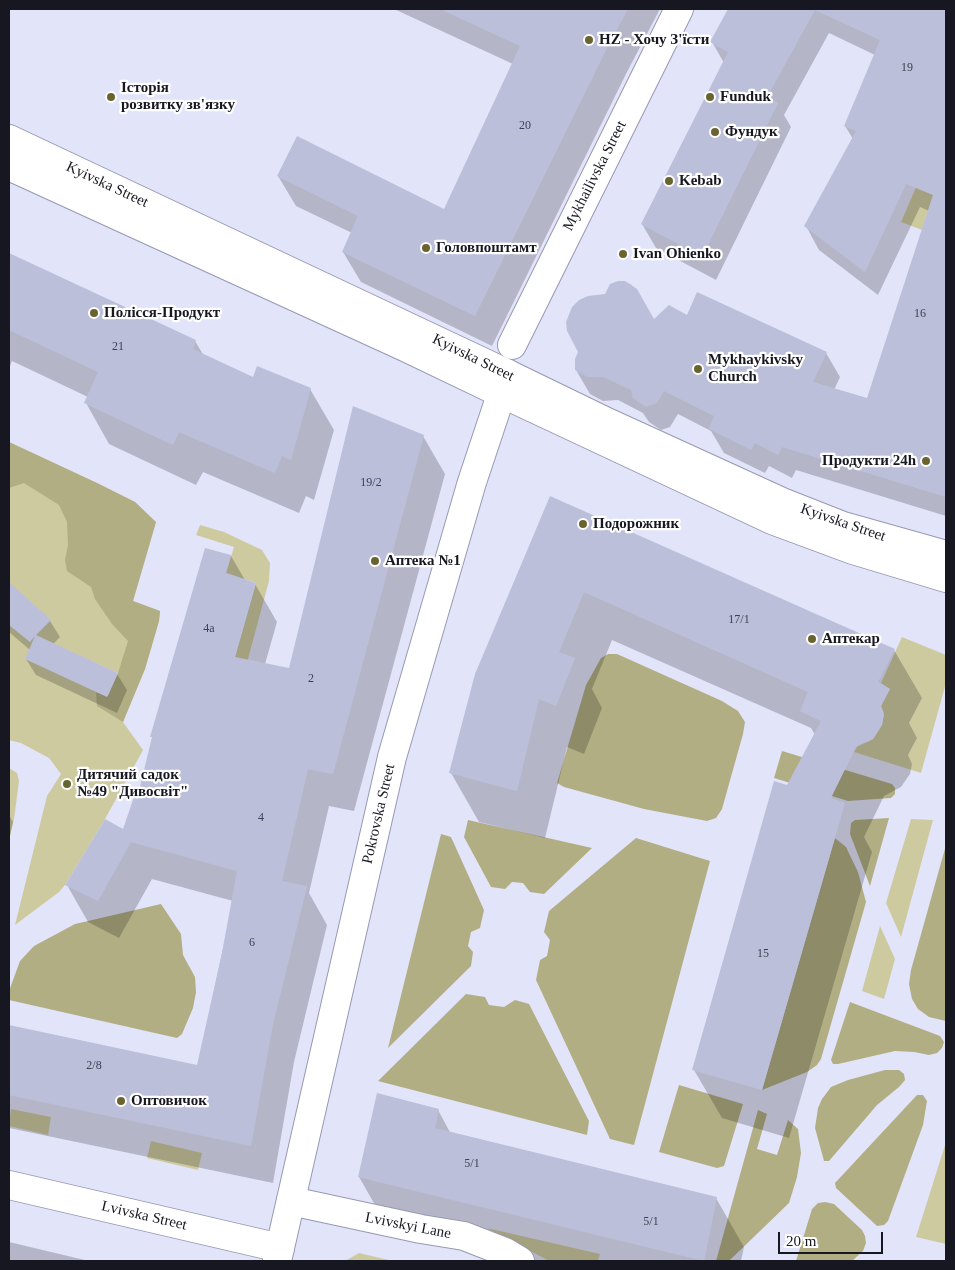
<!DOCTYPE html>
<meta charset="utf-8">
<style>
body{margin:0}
#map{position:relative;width:955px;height:1270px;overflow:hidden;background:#e2e4fa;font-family:Georgia,serif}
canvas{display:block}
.frame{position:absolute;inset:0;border:10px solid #171721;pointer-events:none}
.scale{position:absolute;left:778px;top:1232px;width:105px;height:22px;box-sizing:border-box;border:2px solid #171721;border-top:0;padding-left:6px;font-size:15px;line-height:18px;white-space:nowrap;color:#171721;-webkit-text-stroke:4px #fff;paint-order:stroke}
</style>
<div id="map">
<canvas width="955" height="1270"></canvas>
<div class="frame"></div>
<div class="scale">20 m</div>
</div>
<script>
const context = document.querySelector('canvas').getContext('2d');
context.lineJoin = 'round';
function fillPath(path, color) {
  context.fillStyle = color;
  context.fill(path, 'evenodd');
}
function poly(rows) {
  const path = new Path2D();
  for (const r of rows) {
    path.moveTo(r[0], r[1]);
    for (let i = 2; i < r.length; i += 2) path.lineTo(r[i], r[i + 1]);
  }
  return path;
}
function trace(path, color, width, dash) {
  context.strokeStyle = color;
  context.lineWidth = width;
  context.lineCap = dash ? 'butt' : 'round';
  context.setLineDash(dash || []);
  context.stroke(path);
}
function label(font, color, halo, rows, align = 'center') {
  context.font = font + ' Georgia,serif';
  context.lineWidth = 4.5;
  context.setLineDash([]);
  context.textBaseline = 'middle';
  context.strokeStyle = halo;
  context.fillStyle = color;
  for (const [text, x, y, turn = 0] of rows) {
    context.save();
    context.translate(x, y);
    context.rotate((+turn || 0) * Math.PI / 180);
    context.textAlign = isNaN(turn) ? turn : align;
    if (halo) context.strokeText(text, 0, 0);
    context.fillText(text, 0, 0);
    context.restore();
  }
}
fillPath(poly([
 [946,117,946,155,922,230,901,222],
 [9,442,97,483,135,502,156,522,133,601,160,611,159,621,145,669,123,722,143,750,105,819,65,885,59,892,15,925,47,796,61,774,49,758,21,743,9,740],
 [45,640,118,673,108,696,107,697],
 [200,525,224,532,262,550,270,563,269,581,241,685,228,682,256,583,226,573,234,547,196,535],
 [902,637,946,655,946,683,921,773,854,752,859,743,867,742,873,739,882,725,884,714,881,706,890,689,881,683],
 [9,768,17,773,19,781,14,819,9,841],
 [911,819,933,820,901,937,886,903],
 [880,926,895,959,884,999,862,991],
 [11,1109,51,1117,48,1135,9,1126],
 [151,1141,202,1153,198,1170,147,1158],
 [946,1142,946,1244,916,1237],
 [487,1228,600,1254,598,1261,549,1261],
 [359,1253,393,1261,345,1261]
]), '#cecaa0');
fillPath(poly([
 [9,442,97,483,135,502,156,522,133,601,160,611,159,621,145,669,123,722,97,706,96,692,108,696,118,673,128,641,112,624,95,599,91,587,67,571,65,560,68,545,67,522,59,505,24,483,9,488],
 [608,654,617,654,722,701,738,711,745,722,743,734,722,809,716,818,707,821,644,809,564,787,557,783,586,685,601,658],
 [782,751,892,784,895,788,895,794,891,798,848,801,774,778],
 [889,818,870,886,850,834,851,823,855,820],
 [468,820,592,848,544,894,530,892,523,883,512,882,505,889,491,887,464,837],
 [441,834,451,837,484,910,480,928,471,932,468,946,473,952,471,966,388,1048],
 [636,838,710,861,634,1145,610,1139,536,980,540,960,547,956,550,940,544,932,549,911],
 [835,838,846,847,858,872,866,902,821,1059,817,1065,807,1072,762,1090],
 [946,845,946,1021,929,1017,918,1009,912,999,909,984,911,970],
 [161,904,181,934,183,955,195,977,196,992,193,1008,182,1034,177,1038,9,1000,9,991,20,961,34,946,75,924],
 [466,994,485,997,489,1005,504,1007,515,1000,529,1004,589,1121,587,1135,378,1081],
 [850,1002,940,1036,944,1042,942,1048,937,1053,929,1055,914,1052,895,1051,838,1064,833,1064,831,1060],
 [885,1070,899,1070,904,1074,905,1080,899,1087,877,1105,829,1161,824,1161,815,1128,818,1108,822,1099,831,1087,848,1080],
 [679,1085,743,1104,724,1166,717,1168,659,1152],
 [917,1095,923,1095,927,1101,923,1125,888,1221,884,1225,877,1226,836,1188,835,1183],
 [758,1110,767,1114,757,1149,777,1155,788,1120,798,1129,801,1153,797,1177,789,1203,731,1259,728,1261,716,1261],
 [825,1202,834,1204,862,1230,865,1236,866,1243,863,1251,852,1261,796,1261,812,1209,818,1203]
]), '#b2ae84');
fillPath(poly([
 [394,9,660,9,626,74,492,346,361,282,343,252,352,233,296,206,278,176,445,211,513,64],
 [730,9,946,9,946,516,796,470,792,478,769,466,765,473,724,453,711,431,678,414,670,427,661,430,649,422,643,413,618,400,603,401,590,394,576,370,606,295,619,282,630,284,636,289,654,320,688,317,826,353,840,377,834,390,868,400,929,211,920,207,878,295,819,250,806,226,853,139,845,126,875,55,829,33,784,115,791,127,716,280,656,248,642,224,724,63,712,42],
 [9,254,195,341,204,356,253,379,310,389,334,430,314,500,306,496,299,513,203,472,196,485,109,444,86,403,88,397,12,361,9,369],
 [423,436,445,474,354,811,329,806,309,893,327,925,294,1062,273,1183,9,1128,9,1026,198,1066,233,901,152,879,119,938,88,922,67,885,123,831,138,800,153,739,152,736,206,549,231,556,245,580,255,584,277,622,265,664,290,669],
 [551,498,894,650,922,698,909,723,917,738,908,755,912,764,910,774,901,787,884,796,864,837,872,852,789,1138,722,1118,694,1070,788,787,815,735,811,728,612,640,592,689,602,708,584,754,567,747,545,838,479,822,451,773],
 [19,593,50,621,60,637,53,644,117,674,127,690,117,713,36,675,26,659,30,650,9,632,9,604],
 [9,815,13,822,9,840],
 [438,1110,451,1134,716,1198,744,1247,741,1261,533,1261,387,1226,359,1177],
 [9,1242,89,1261,9,1261]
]), '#0003');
fillPath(poly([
 [440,9,628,9,609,44,475,316,342,252,358,216,277,176,297,136,444,209,520,46],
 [728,9,946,9,946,497,782,447,778,455,755,443,751,450,709,429,714,416,664,391,657,403,646,407,633,398,631,390,603,377,588,377,575,370,575,359,578,352,567,331,566,322,572,307,579,300,588,296,605,294,610,284,618,281,625,281,637,289,654,319,669,305,687,315,697,292,827,352,813,382,867,398,933,195,906,184,865,272,804,226,856,131,844,126,880,40,815,10,767,97,778,103,702,257,641,224,728,52,710,42],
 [9,253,196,340,193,349,253,377,257,366,311,388,291,460,282,456,275,473,179,432,173,445,84,403,98,372,9,330],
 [353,406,424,435,333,774,308,769,282,881,307,886,273,1024,251,1146,9,1095,9,1025,197,1065,222,953,237,871,131,842,98,901,65,885,105,819,123,829,134,797,137,799,152,737,150,737,205,548,231,555,226,573,256,583,235,657,289,668],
 [550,496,895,649,878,682,890,689,881,706,884,714,882,725,873,739,856,747,831,798,845,803,762,1090,692,1070,774,781,787,785,821,721,800,711,808,692,584,592,559,652,575,658,556,706,539,699,517,791,449,773,475,674],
 [9,582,51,620,36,635,118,673,107,697,25,659,35,636,30,642,9,625],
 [377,1093,439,1109,435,1128,717,1197,704,1261,358,1177]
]), '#bcbfda');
const street = poly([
 [512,345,679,9],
 [9,1185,280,1248],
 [291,1201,421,1229,464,1236,505,1252,520,1261]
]);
const primary = poly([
 [9,139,508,374],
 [9,166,405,347,501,393]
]);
const highway = poly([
 [501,393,772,520,853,550,946,578],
 [277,1261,392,757,472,482,508,374,609,423,782,502,843,526,946,555]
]);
trace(street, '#9799b3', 30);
trace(primary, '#9799b3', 30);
trace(highway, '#9799b3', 30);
trace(street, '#fff', 28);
trace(primary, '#fff', 28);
trace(highway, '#fff', 28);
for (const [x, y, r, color] of [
 [589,40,5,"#696330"],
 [111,97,5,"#696330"],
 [710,97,5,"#696330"],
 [715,132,5,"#696330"],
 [669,181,5,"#696330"],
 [426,248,5,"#696330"],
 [623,254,5,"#696330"],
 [94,313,5,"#696330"],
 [698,369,5,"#696330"],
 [926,461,5,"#696330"],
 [583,524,5,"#696330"],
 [375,561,5,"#696330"],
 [812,639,5,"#696330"],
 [67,784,5,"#696330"],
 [121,1101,5,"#696330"]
]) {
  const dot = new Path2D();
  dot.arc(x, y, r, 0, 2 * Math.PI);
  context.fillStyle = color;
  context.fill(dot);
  trace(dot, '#fff', 2);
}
label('12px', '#40414f', null, [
 ["19",907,68],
 ["20",525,126],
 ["16",920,314],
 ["21",118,347],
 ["19/2",371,483],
 ["17/1",739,620],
 ["4а",209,629],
 ["2",311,679],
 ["4",261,818],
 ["6",252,943],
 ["15",763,954],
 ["2/8",94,1066],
 ["5/1",472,1164],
 ["5/1",651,1222]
]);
label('bold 15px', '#171721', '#fff', [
 ["HZ - Хочу З'їсти",599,40],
 ["Історія",121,88],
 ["розвитку зв'язку",121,105],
 ["Funduk",720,97],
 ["Фундук",725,132],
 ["Kebab",679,181],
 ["Головпоштамт",436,248],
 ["Ivan Ohienko",633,254],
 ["Полісся-Продукт",104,313],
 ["Mykhaykivsky",708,360],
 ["Church",708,377],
 ["Продукти 24h",916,461,"right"],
 ["Подорожник",593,524],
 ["Аптека №1",385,561],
 ["Аптекар",822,639],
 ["Дитячий садок",77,775],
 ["№49 \"Дивосвіт\"",77,792],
 ["Оптовичок",131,1101]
], 'left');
label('15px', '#171721', '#fff', [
 ["Mykhailivska Street",595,176,-63],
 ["Kyivska Street",107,185,25],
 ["Kyivska Street",473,358,26],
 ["Kyivska Street",843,523,19],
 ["Pokrovska Street",379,814,-77],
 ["Lvivska Street",144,1216,13],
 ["Lvivskyi Lane",408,1226,11]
]);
</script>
